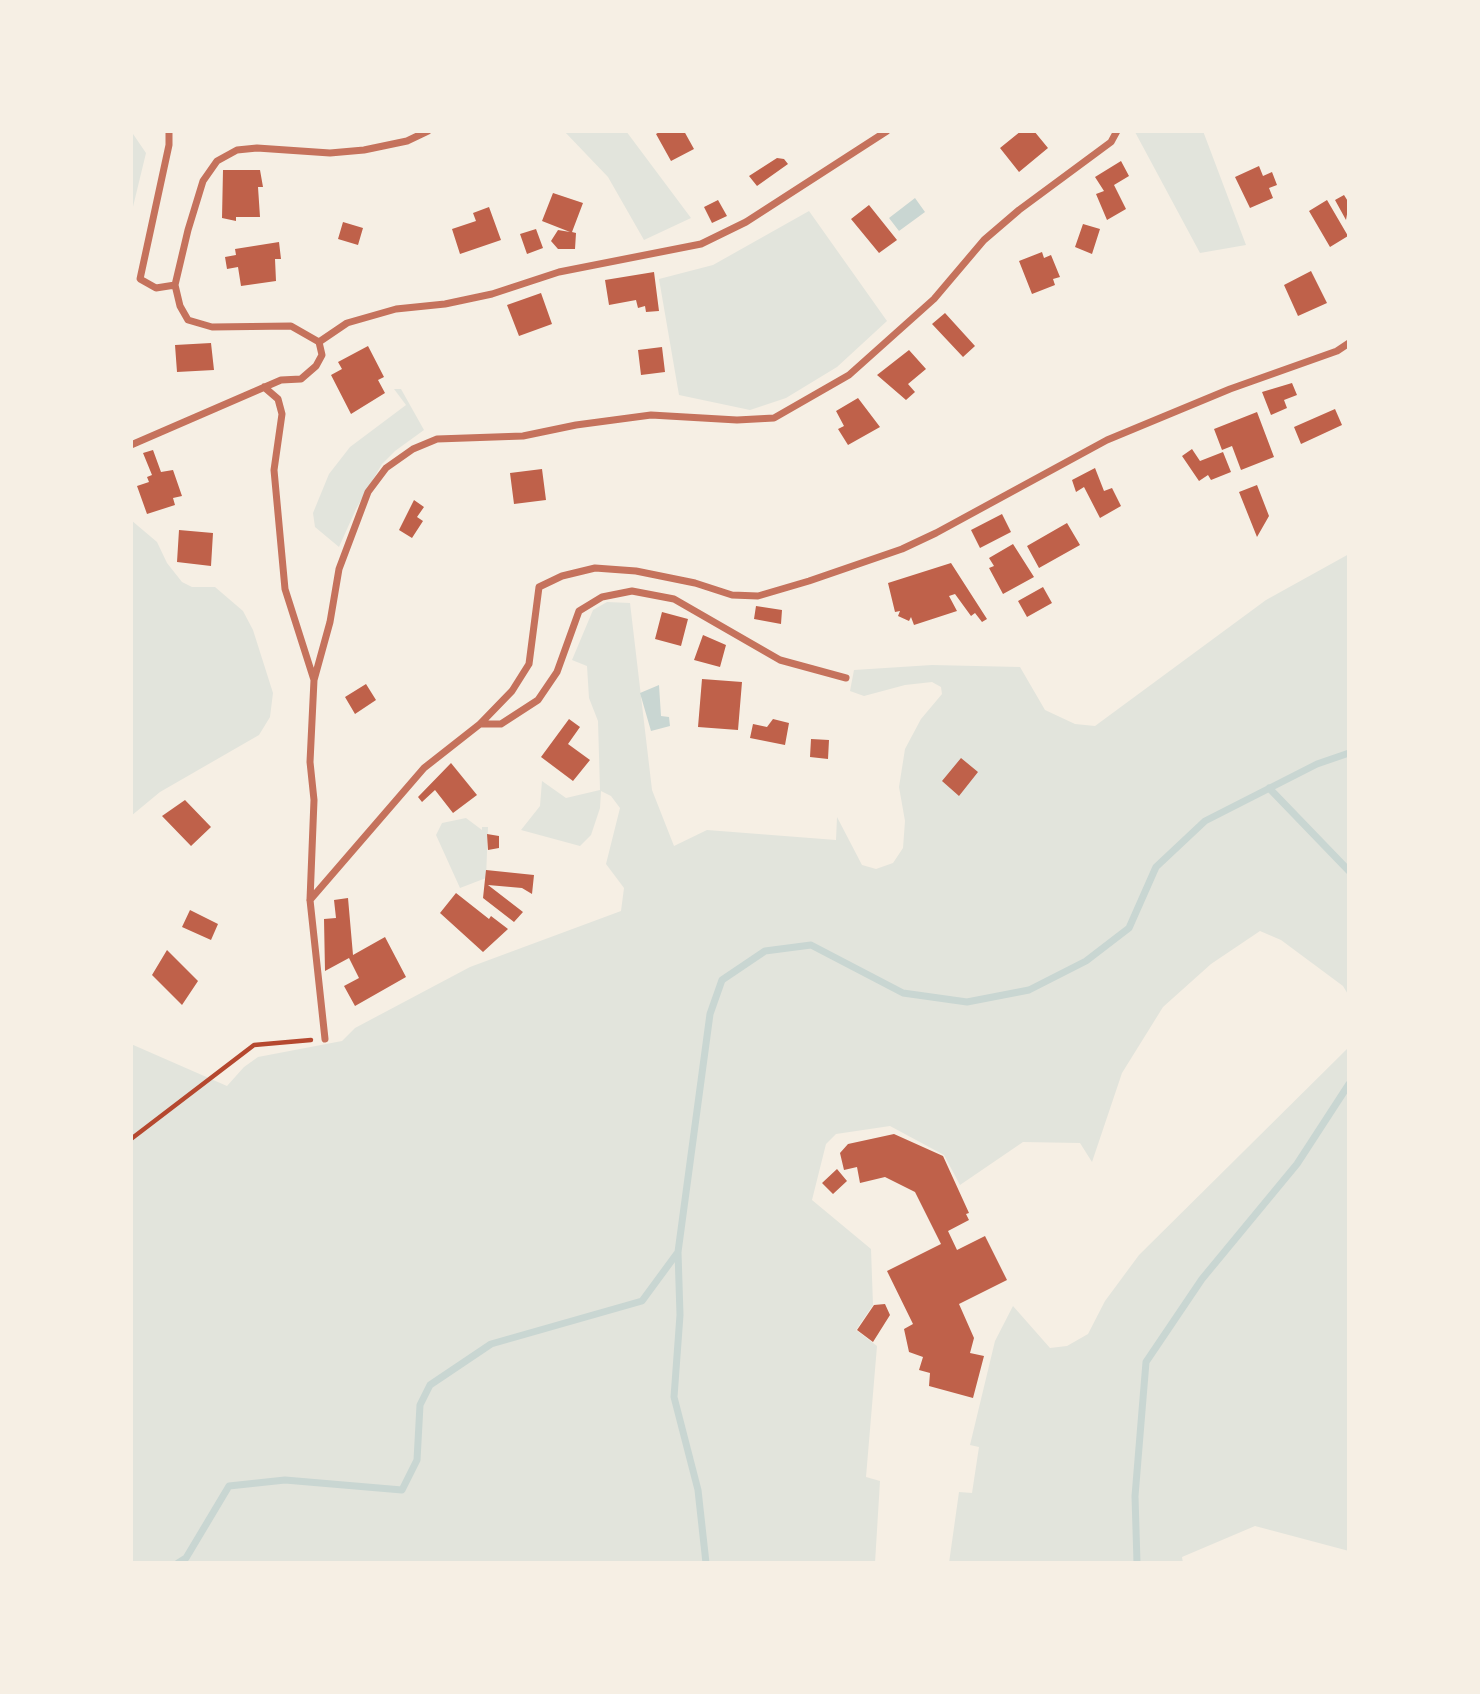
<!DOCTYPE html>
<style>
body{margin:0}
#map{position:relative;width:1480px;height:1694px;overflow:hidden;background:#f6efe4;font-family:"Fira Sans",sans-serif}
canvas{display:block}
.frame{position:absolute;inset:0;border:133px solid #f6efe4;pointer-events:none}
</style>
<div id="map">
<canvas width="1480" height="1694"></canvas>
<div class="frame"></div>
</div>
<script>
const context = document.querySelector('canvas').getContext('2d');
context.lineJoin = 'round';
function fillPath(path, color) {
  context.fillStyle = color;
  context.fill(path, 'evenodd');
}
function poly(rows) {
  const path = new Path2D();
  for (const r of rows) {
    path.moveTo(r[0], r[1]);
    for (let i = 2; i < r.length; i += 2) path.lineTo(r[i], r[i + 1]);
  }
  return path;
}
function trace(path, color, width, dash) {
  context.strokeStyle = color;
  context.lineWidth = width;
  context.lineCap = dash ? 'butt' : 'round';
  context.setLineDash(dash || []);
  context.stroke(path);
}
fillPath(poly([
 [131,131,146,153,131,215],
 [564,131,626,131,691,218,644,240,608,177],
 [1203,131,1246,245,1200,253,1135,132],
 [809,211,887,321,837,367,786,398,750,410,679,395,659,279,713,265],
 [394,389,401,389,424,430,395,451,382,464,356,509,339,547,315,527,313,513,329,474,350,447,406,405],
 [131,520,157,542,167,563,182,582,192,587,215,587,243,611,253,630,273,693,270,717,259,735,160,792,131,816],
 [1349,554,1349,996,1343,986,1281,940,1260,931,1211,964,1163,1007,1122,1073,1092,1162,1080,1143,1023,1142,960,1185,944,1155,890,1126,836,1134,826,1144,812,1200,871,1249,873,1305,856,1330,877,1346,866,1477,880,1481,875,1563,131,1563,131,1044,227,1086,244,1067,258,1057,342,1041,355,1028,470,967,621,911,624,888,606,864,620,808,611,796,601,791,600,808,591,835,580,846,521,830,540,806,542,781,566,798,600,790,598,721,589,698,587,666,572,660,593,610,607,602,630,603,652,790,674,846,707,830,836,840,837,817,862,865,876,869,893,863,903,848,905,821,899,787,905,749,921,719,942,694,941,687,932,682,905,685,864,696,850,691,854,670,932,665,1020,667,1045,710,1075,724,1095,726,1266,600],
 [466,818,482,830,482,827,488,827,486,878,460,888,436,835,442,823],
 [1349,1047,1349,1551,1255,1526,1182,1557,1183,1563,949,1563,959,1492,972,1493,979,1447,970,1445,995,1341,1013,1306,1050,1348,1067,1346,1088,1334,1105,1301,1139,1255]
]), '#e2e4dc');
fillPath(poly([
 [915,198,925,212,899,231,889,218],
 [659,685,661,716,669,717,670,726,651,731,640,693]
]), '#c9d6d2');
trace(poly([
 [1269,788,1349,871],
 [178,1563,186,1558,229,1486,285,1480,402,1490,417,1460,420,1405,430,1385,491,1344,642,1301,678,1252],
 [706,1563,698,1490,674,1397,680,1315,678,1252,710,1014,722,980,765,951,811,945,903,993,967,1002,1029,990,1086,961,1129,928,1156,867,1205,821,1317,764,1349,753],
 [1137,1563,1135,1496,1146,1362,1202,1279,1297,1164,1349,1084]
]), '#c9d6d2', 7);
fillPath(poly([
 [661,131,684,131,694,149,671,161,656,134],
 [1021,131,1034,131,1048,148,1019,172,1000,148],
 [777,158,784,159,788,164,757,186,749,176],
 [1121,161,1129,176,1114,185,1126,209,1107,220,1096,194,1104,191,1095,177],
 [1259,166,1263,176,1272,172,1277,185,1269,188,1273,198,1250,208,1235,177],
 [223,170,260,170,263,187,258,187,260,217,236,217,236,221,222,218],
 [553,193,583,203,572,232,576,233,575,249,558,249,551,241,558,230,570,232,542,221],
 [1344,195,1349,203,1346,220,1335,200],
 [718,200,727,216,712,223,704,207],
 [1327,200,1348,236,1330,247,1309,211],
 [869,205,897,240,879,253,851,219],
 [489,207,501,240,460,254,452,229,476,221,473,213],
 [343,222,363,228,358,245,338,239],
 [1083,224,1100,229,1092,254,1075,247],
 [536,229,543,248,527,254,520,234],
 [279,242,281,259,275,259,276,281,241,286,238,267,227,269,225,257,236,255,235,249],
 [1042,252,1044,258,1051,255,1060,277,1053,279,1055,285,1032,294,1019,261],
 [1311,271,1327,303,1298,316,1284,285],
 [654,272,659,311,646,312,645,306,638,308,636,300,609,305,605,280],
 [541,293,552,324,519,336,507,305],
 [945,313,975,346,963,357,932,324],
 [211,343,214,370,177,372,175,345],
 [368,346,384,377,378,380,385,393,351,414,331,375,342,369,338,362],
 [662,347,665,372,641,375,638,350],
 [909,350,926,369,908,384,915,392,906,400,877,375],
 [1292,383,1297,395,1284,400,1287,408,1271,415,1262,392],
 [858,398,880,427,848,445,838,429,844,426,836,411],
 [1335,409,1342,425,1301,444,1294,427],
 [1257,412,1274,457,1241,470,1232,446,1222,450,1214,429],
 [1192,449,1200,461,1223,452,1231,472,1211,480,1208,475,1199,481,1182,456],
 [153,450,161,472,173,470,182,496,173,498,175,505,147,514,137,486,149,482,147,477,152,475,143,453],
 [1095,468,1104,491,1112,488,1121,506,1100,518,1084,487,1076,492,1072,480],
 [542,469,546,500,514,504,510,473],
 [1257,485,1269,516,1257,537,1239,492],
 [414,500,424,507,417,517,423,521,412,538,399,530],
 [1002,514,1011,532,980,548,971,530],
 [1067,523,1080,545,1039,568,1027,546],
 [179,530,213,533,211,566,177,562],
 [1013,544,1034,577,1003,594,989,568,994,566,989,558],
 [951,563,987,619,982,622,975,613,971,616,955,594,949,596,957,611,914,625,911,617,909,621,898,616,900,611,895,612,888,583],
 [1043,587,1052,603,1027,617,1018,601],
 [756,606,782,610,781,624,754,619],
 [662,612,688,619,681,646,655,639],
 [703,635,726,645,720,667,694,660],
 [702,679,742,682,738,730,698,727],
 [366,684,376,700,355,714,345,697],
 [569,719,580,727,568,744,590,760,573,781,541,757],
 [773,719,789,723,785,745,750,738,753,724,767,727],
 [811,739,829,740,828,759,810,757],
 [961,758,978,772,959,796,942,781],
 [451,763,477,795,453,813,435,790,422,802,418,797],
 [185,800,211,827,191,846,162,816],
 [487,834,499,836,499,848,488,850],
 [486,870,534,875,532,894,522,888,488,885,523,912,514,922,483,898],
 [456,893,489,919,491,916,508,929,483,952,440,913],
 [348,898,353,955,385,937,406,977,355,1006,344,986,359,978,349,958,325,971,324,919,336,918,334,900],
 [190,910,218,924,211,940,182,927],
 [167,950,198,981,182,1005,152,975],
 [894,1134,943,1156,969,1213,966,1214,969,1220,948,1231,957,1250,985,1236,1007,1280,959,1304,974,1338,970,1353,984,1356,973,1398,929,1386,930,1373,919,1370,923,1357,909,1352,904,1329,913,1324,887,1271,941,1244,915,1192,885,1177,860,1183,857,1167,844,1170,840,1153,848,1144],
 [837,1169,847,1181,833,1194,822,1183],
 [885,1304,890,1315,873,1342,857,1330,874,1305]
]), '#bf614a');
trace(poly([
 [131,1139,254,1045,311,1040]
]), '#b5482f', 4.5);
trace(poly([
 [169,131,169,145,140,279,156,288,175,285],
 [319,342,347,323,396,309,445,304,492,294,559,272,701,244,746,222,887,131],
 [264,387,278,399,282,414,274,470,285,589,314,680,310,762,314,800,310,900,325,1039],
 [131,445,281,380,301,379,316,366,322,355,319,342,291,326,212,327,188,320,180,306,175,285,188,230,203,181,217,161,237,150,257,148,330,153,364,150,407,141,428,131],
 [314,680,330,622,339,569,368,492,386,468,413,449,437,439,523,436,576,425,651,415,737,420,774,418,849,375,934,299,984,240,1019,210,1111,142,1117,131],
 [480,724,501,724,538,700,557,672,579,611,602,597,632,591,674,599,780,660,846,678],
 [310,900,424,768,480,724,512,691,529,664,539,587,562,576,595,568,636,571,695,583,732,595,758,596,809,581,902,549,936,533,1107,440,1230,389,1337,351,1349,343]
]), '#c5725c', 7);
</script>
